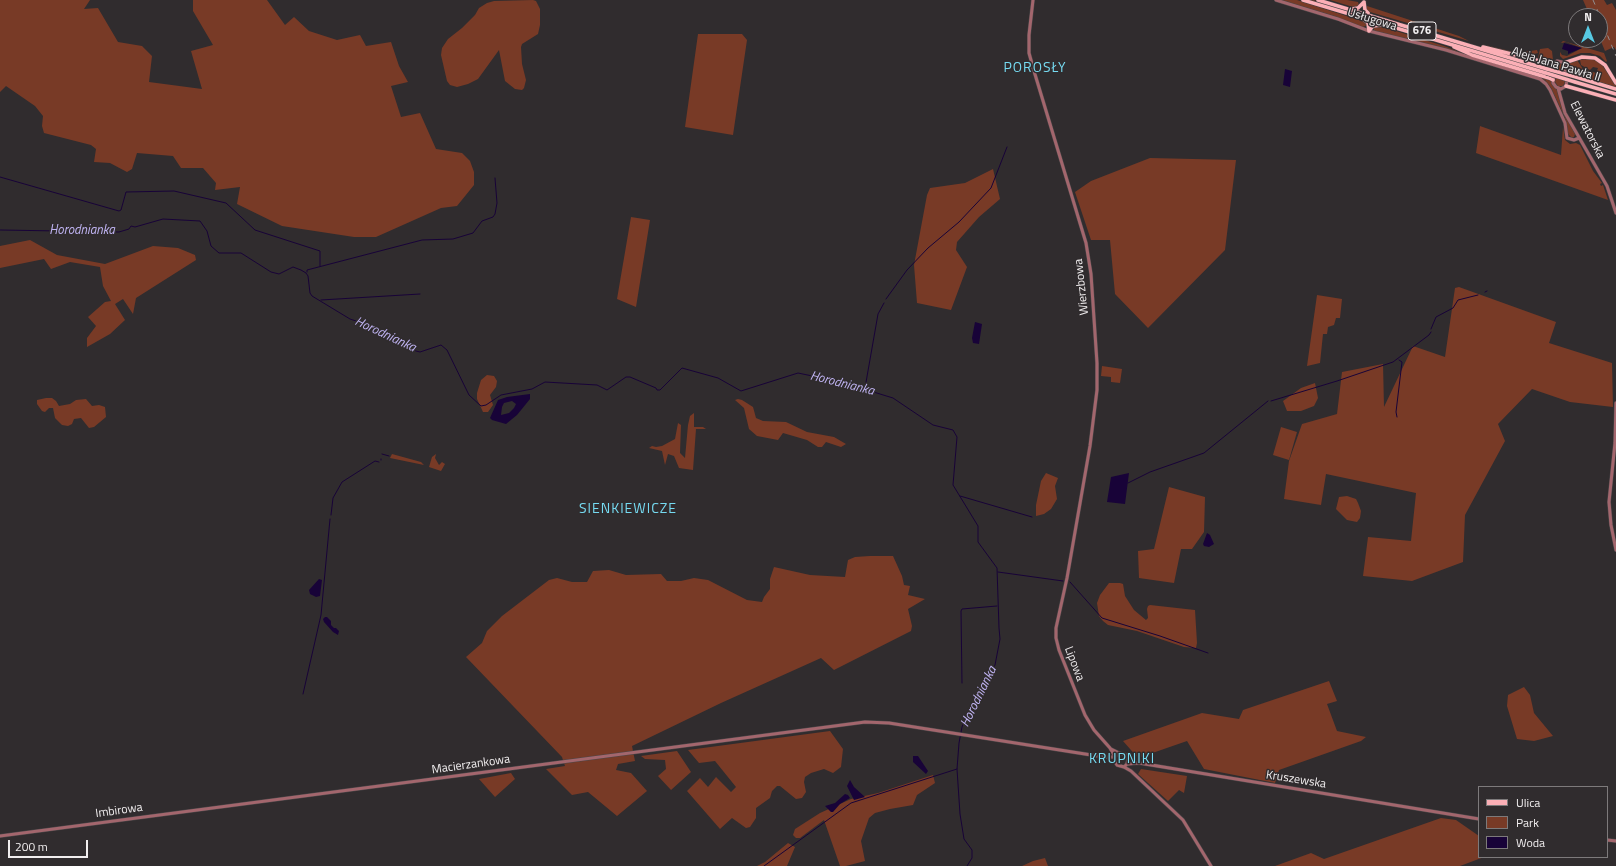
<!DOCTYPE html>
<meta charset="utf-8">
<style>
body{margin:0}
#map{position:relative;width:1616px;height:866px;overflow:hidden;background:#302c2e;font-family:"Titillium Web",sans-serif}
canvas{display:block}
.legend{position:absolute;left:1478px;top:786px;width:130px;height:72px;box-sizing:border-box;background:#302c2e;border:1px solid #7d7a7b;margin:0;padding:5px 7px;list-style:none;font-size:12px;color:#f1eeef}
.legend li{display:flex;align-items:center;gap:8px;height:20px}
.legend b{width:20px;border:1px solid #7d7a7b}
.north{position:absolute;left:1568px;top:8px;width:40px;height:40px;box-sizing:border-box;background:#302c2e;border:1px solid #7d7a7b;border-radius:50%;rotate:0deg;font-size:11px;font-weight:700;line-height:16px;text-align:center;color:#f1eeef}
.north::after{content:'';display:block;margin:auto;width:14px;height:18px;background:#57c9e2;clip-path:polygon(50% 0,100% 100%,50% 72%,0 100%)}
.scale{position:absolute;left:8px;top:840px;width:80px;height:18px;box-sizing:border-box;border:2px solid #f1eeef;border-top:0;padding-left:5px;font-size:12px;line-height:14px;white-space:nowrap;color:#f1eeef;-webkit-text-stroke:3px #302c2e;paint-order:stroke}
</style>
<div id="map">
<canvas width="1616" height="866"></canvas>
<ul class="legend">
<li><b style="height:5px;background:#fbafb6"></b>Ulica</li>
<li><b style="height:11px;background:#783a26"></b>Park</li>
<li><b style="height:11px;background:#180338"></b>Woda</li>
</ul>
<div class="north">N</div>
<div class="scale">200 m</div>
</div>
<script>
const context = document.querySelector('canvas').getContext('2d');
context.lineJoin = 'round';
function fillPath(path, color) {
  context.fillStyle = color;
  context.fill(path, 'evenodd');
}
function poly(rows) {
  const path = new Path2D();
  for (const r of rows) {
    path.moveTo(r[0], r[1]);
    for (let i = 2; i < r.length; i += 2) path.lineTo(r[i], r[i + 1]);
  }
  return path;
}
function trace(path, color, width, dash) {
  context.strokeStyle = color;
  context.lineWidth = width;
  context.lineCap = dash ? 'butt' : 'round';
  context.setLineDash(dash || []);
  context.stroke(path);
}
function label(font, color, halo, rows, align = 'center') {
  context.font = font + ' "Titillium Web",sans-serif';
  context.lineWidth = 3;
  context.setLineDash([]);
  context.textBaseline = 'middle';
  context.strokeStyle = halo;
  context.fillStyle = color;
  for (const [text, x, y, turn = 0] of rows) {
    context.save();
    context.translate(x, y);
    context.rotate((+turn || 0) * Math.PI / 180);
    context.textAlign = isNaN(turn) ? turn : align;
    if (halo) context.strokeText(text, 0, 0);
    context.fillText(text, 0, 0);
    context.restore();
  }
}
fillPath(poly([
 [0,0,90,0,84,9,98,8,118,42,142,46,152,56,149,82,202,89,191,51,213,45,193,11,193,0,267,0,285,25,294,17,309,31,337,40,360,35,366,46,391,42,399,66,408,82,391,86,401,117,420,113,436,149,462,153,470,161,474,172,474,185,457,206,441,208,376,237,354,237,282,226,237,204,240,187,215,190,216,183,203,168,181,168,173,156,137,153,132,169,127,172,110,163,94,162,96,149,91,145,44,133,42,126,43,116,35,106,6,86,0,92],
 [533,0,536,1,540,9,540,25,538,34,522,44,521,47,522,64,526,80,524,88,522,90,515,89,505,81,499,50,478,79,468,84,457,87,450,85,447,81,441,55,442,48,448,39,462,28,475,15,479,8,487,3,494,1],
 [1281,0,1297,0,1362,21,1366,22,1367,25,1363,27,1334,16],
 [1309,0,1313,0,1548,72,1497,56],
 [1330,0,1347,0,1358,2,1359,5,1353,7],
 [1583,0,1604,0,1607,5,1612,3,1616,10,1616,50,1614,47,1605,51,1600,39,1600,16,1590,16],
 [1367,6,1459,36,1469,41,1370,12,1367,10],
 [1380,26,1444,46,1465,54,1411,40,1411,38,1408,37,1407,39,1374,31,1374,28],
 [698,34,742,34,747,40,733,135,685,127],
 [1563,41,1604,53,1607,61,1606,62,1600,56,1590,53,1581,53,1563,59,1560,56,1560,52,1562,55,1567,56,1582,48,1566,42,1561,43],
 [1481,44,1514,52,1524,52,1537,50,1538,53,1534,54,1534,57,1538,58,1540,49,1548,48,1552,51,1553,60,1551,63],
 [1587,58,1594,59,1602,65,1616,85,1616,87,1570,73,1570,62,1577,60,1583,69,1596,73,1598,68,1593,67,1590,70,1581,65,1580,60],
 [1497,63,1550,80,1557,90,1562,108,1575,134,1574,137,1572,138,1568,134,1565,118,1551,88,1545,80],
 [1556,63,1561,63,1563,66,1563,75,1565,82,1563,86,1558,86,1555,82,1556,76,1553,68],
 [1480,126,1561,155,1563,127,1565,140,1570,144,1576,143,1580,145,1593,171,1602,183,1600,184,1601,186,1603,185,1608,200,1476,153],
 [1150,158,1236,160,1225,250,1148,328,1115,294,1110,240,1091,240,1075,192,1091,181],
 [993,169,1000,199,979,217,957,242,956,250,967,267,951,310,917,303,914,265,927,195,930,188,965,183],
 [631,217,650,220,636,307,617,299],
 [30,240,57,255,105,264,153,246,178,248,195,255,196,260,136,298,133,314,123,299,115,304,125,320,110,334,87,347,87,338,96,326,88,317,105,302,111,301,103,286,100,267,70,262,51,269,44,259,0,268,0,246],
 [1459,287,1556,322,1549,343,1612,363,1613,407,1570,402,1532,389,1498,424,1505,441,1465,515,1463,562,1412,581,1363,576,1368,537,1411,541,1416,493,1326,474,1321,505,1284,499,1289,461,1302,424,1337,414,1342,372,1383,364,1384,407,1413,346,1445,357,1455,288],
 [1317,295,1342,299,1340,318,1336,318,1334,325,1328,327,1327,334,1323,334,1320,363,1307,366],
 [1102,366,1122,369,1120,383,1111,382,1111,377,1101,376],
 [487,375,494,376,497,381,496,387,490,395,493,405,488,412,483,412,477,399,477,393,481,380],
 [1315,383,1318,398,1314,406,1301,411,1287,411,1283,401,1301,388],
 [46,398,52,398,56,401,59,406,70,404,76,400,86,399,92,406,99,405,105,407,106,417,94,427,89,428,81,418,74,419,72,424,68,426,62,425,55,418,53,408,49,408,45,412,42,411,37,404,37,400],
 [738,399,742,400,753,407,756,418,763,421,786,422,807,432,834,437,846,444,841,447,826,442,822,447,818,447,807,440,783,433,778,440,757,436,749,429,744,408,735,400],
 [694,413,694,427,703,427,706,429,696,429,693,470,679,468,674,456,668,454,665,465,662,451,649,448,652,446,656,447,662,446,675,439,678,423,681,425,680,453,685,458,688,425,690,416],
 [1281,427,1297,432,1289,460,1273,455],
 [392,454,421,462,424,465,390,458],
 [436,454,435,458,439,465,442,462,445,464,441,471,429,467,432,457],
 [1046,473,1058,478,1055,486,1057,499,1051,509,1044,514,1036,516,1036,505,1041,481],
 [1169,487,1205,497,1204,532,1192,549,1181,549,1174,583,1139,578,1138,551,1154,549],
 [1347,496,1356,499,1358,503,1361,511,1360,518,1357,522,1347,520,1336,509,1339,497],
 [870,556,893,556,902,576,904,585,910,586,908,595,925,599,908,609,912,626,911,631,834,670,821,658,721,703,632,746,635,761,618,764,616,770,631,773,647,791,617,816,588,792,572,795,546,769,565,766,562,757,466,657,482,643,487,631,502,616,549,580,557,578,572,582,587,582,593,571,609,570,626,575,661,574,667,581,681,581,694,578,708,580,747,600,762,602,764,597,770,589,770,579,774,567,810,575,845,577,848,560,855,557],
 [1109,583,1120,583,1123,584,1125,596,1134,610,1146,620,1148,618,1147,609,1148,606,1150,605,1195,610,1197,643,1196,648,1184,647,1137,631,1108,625,1103,621,1099,616,1097,603,1100,595],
 [1329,681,1337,701,1327,704,1337,731,1366,737,1361,741,1279,770,1275,783,1204,769,1187,741,1138,758,1123,741,1202,713,1239,719,1243,710],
 [1524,687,1530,695,1534,713,1553,736,1534,741,1517,739,1507,706,1508,695],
 [830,731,843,749,841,767,833,773,824,769,811,773,805,777,804,782,806,792,802,798,796,799,780,786,777,786,772,791,770,798,756,808,756,818,750,827,746,828,732,818,720,829,687,791,700,778,708,787,716,777,731,792,736,787,715,761,699,763,688,750],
 [677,751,691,772,671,790,658,776,666,769,665,760,645,759,641,756],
 [1141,769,1187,776,1184,793,1179,790,1168,801,1138,774],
 [511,773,515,779,495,797,479,779],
 [933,775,935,783,917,795,913,805,890,809,875,813,869,818,861,841,865,861,846,866,840,866,824,820,800,838,796,838,793,835,795,829,820,813,851,799,878,793],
 [1441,818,1456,820,1479,836,1479,857,1484,857,1460,866,1275,866,1311,853,1324,859],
 [788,843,795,847,787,866,757,866,765,862],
 [1045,858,1048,866,1022,866,1033,861]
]), '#783a26');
fillPath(poly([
 [1564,43,1582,48,1568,54,1568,51,1562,49],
 [1285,69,1292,71,1290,87,1283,85],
 [975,322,982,324,979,344,973,343,972,338],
 [530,394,530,399,517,415,506,424,492,420,490,418,498,400,507,397],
 [512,401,516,404,514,408,509,413,501,415,502,407,504,403],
 [1129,473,1125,504,1107,502,1111,477],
 [1207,533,1210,535,1214,544,1209,547,1204,546,1203,544],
 [319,579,322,580,320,596,316,597,310,594,309,590],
 [325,617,327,617,331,621,331,625,334,628,336,628,339,631,338,635,333,632,324,622,323,619],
 [913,756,918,756,928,771,926,774,913,762],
 [850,780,854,787,865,797,854,800,847,786],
 [845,794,848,795,850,798,840,804,833,812,831,812,825,806,835,803]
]), '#180338');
trace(poly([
 [0,177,119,211,121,210,126,192,174,191,226,203,255,230,320,251,320,266],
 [0,230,119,232,129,229,131,226,135,227,163,219,200,221,207,231,211,246,219,253,241,253,271,272,279,274,293,267,301,270,306,273,308,276,310,293,312,296,350,319,365,324,375,332,416,351,420,352,441,345,447,350,469,395,481,406,486,405,501,395,532,389,545,382,597,385,607,390,626,377,630,377,656,388,657,390,660,390,682,368,718,378,741,391,798,373,841,382,893,398,933,425,953,430,957,437,953,485,978,526,978,542,997,568,999,628,1000,639,995,665,983,688,981,695,966,716,962,727,959,743,957,769,960,814,964,839,972,850,972,858,967,866],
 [307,272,307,270,422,240,453,239,473,233,482,221,493,217,495,214,497,203,495,178],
 [1485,292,1487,291],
 [886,299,907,270,928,248,959,222,991,188,1007,147],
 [321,300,420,294],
 [1431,329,1436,317,1453,308,1458,300,1478,295],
 [865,388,878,314,884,303],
 [1271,401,1337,381,1393,362,1429,335,1431,332],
 [1397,417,1396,412,1402,362,1399,360],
 [382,454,389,456],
 [381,460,381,459],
 [1128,483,1150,472,1204,453,1268,401],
 [960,496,1032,517],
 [331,515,333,498,342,482,375,461,379,462],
 [998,572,1063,581],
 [1070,582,1102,618,1160,636,1208,653],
 [962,683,961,611,962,609,997,606],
 [303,694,321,615,330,519],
 [764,866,851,803,957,769]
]), '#180338', 1);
const tertiary = poly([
 [1033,0,1029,35,1029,53,1034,71,1086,243,1091,274,1097,363,1097,390,1090,446,1067,578,1056,628,1056,638,1059,650,1085,715,1094,730,1110,748,1115,757],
 [1276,0,1338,19,1369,31,1446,50,1540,79,1546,84,1550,90,1565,123,1567,138,1574,140,1579,138],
 [1557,61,1562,62,1565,65,1565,74,1567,80,1566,86,1561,89,1556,87,1553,83,1554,74,1551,66,1557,61],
 [1558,88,1565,113,1607,186,1616,213],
 [1616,403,1615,443,1609,502,1611,525,1616,550],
 [1111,749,1119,753,1126,755,1128,759,1127,764],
 [1115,757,1115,762,1117,765,1124,767,1131,771,1183,820,1211,866],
 [1124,767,1127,764,1139,763,1479,819],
 [0,836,865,722,889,723,1104,757,1115,757,1119,753],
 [1607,840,1616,841]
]);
const primary = poly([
 [1303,0,1546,73],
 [1318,0,1547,69],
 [1364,2,1365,10,1368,13],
 [1352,9,1358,8,1364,2],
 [1363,19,1368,23,1369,31],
 [1369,31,1373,26,1381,25],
 [1454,47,1472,55,1549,78,1553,80],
 [1483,47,1552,64],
 [1564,63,1582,57,1595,58,1605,65,1616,83],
 [1576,77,1616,89],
 [1575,82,1616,94],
 [1566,86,1616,100]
]);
trace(tertiary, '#4b4749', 4);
trace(primary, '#4b4749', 4.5);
trace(tertiary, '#a3666d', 3);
trace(primary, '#fbafb6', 3.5);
trace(poly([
 [1593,0,1600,16],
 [1600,17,1616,56]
]), '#938f91', 1, [5, 5]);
const primaryBridge = poly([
 [1547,69,1576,77],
 [1546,73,1575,82]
]);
trace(primaryBridge, '#4b4749', 4.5, []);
trace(primaryBridge, '#fbafb6', 3.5);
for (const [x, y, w] of [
 [1422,31,28]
]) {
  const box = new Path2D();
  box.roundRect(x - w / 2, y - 9, w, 18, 3);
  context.fillStyle = '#302c2e';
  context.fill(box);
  trace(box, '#f1eeef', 1);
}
label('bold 11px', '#f1eeef', null, [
 ["676",1422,31]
]);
label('12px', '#f1eeef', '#302c2e', [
 ["Usługowa",1372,20,17],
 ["Aleja Jana Pawła II",1556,65,17],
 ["Elewatorska",1587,130,63],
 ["Wierzbowa",1082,287,-96],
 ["Lipowa",1074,664,69],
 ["Macierzankowa",471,765,-8],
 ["Kruszewska",1296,780,9],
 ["Imbirowa",119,811,-8]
]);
label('italic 13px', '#c0b4f3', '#302c2e', [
 ["Horodnianka",82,231],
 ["Horodnianka",385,335,25],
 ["Horodnianka",842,384,14],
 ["Horodnianka",979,697,-64]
]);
context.letterSpacing = '1px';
label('14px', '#76dbf2', '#302c2e', [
 ["POROSŁY",1035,69],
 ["SIENKIEWICZE",628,510],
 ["KRUPNIKI",1122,760]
]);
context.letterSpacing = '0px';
</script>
